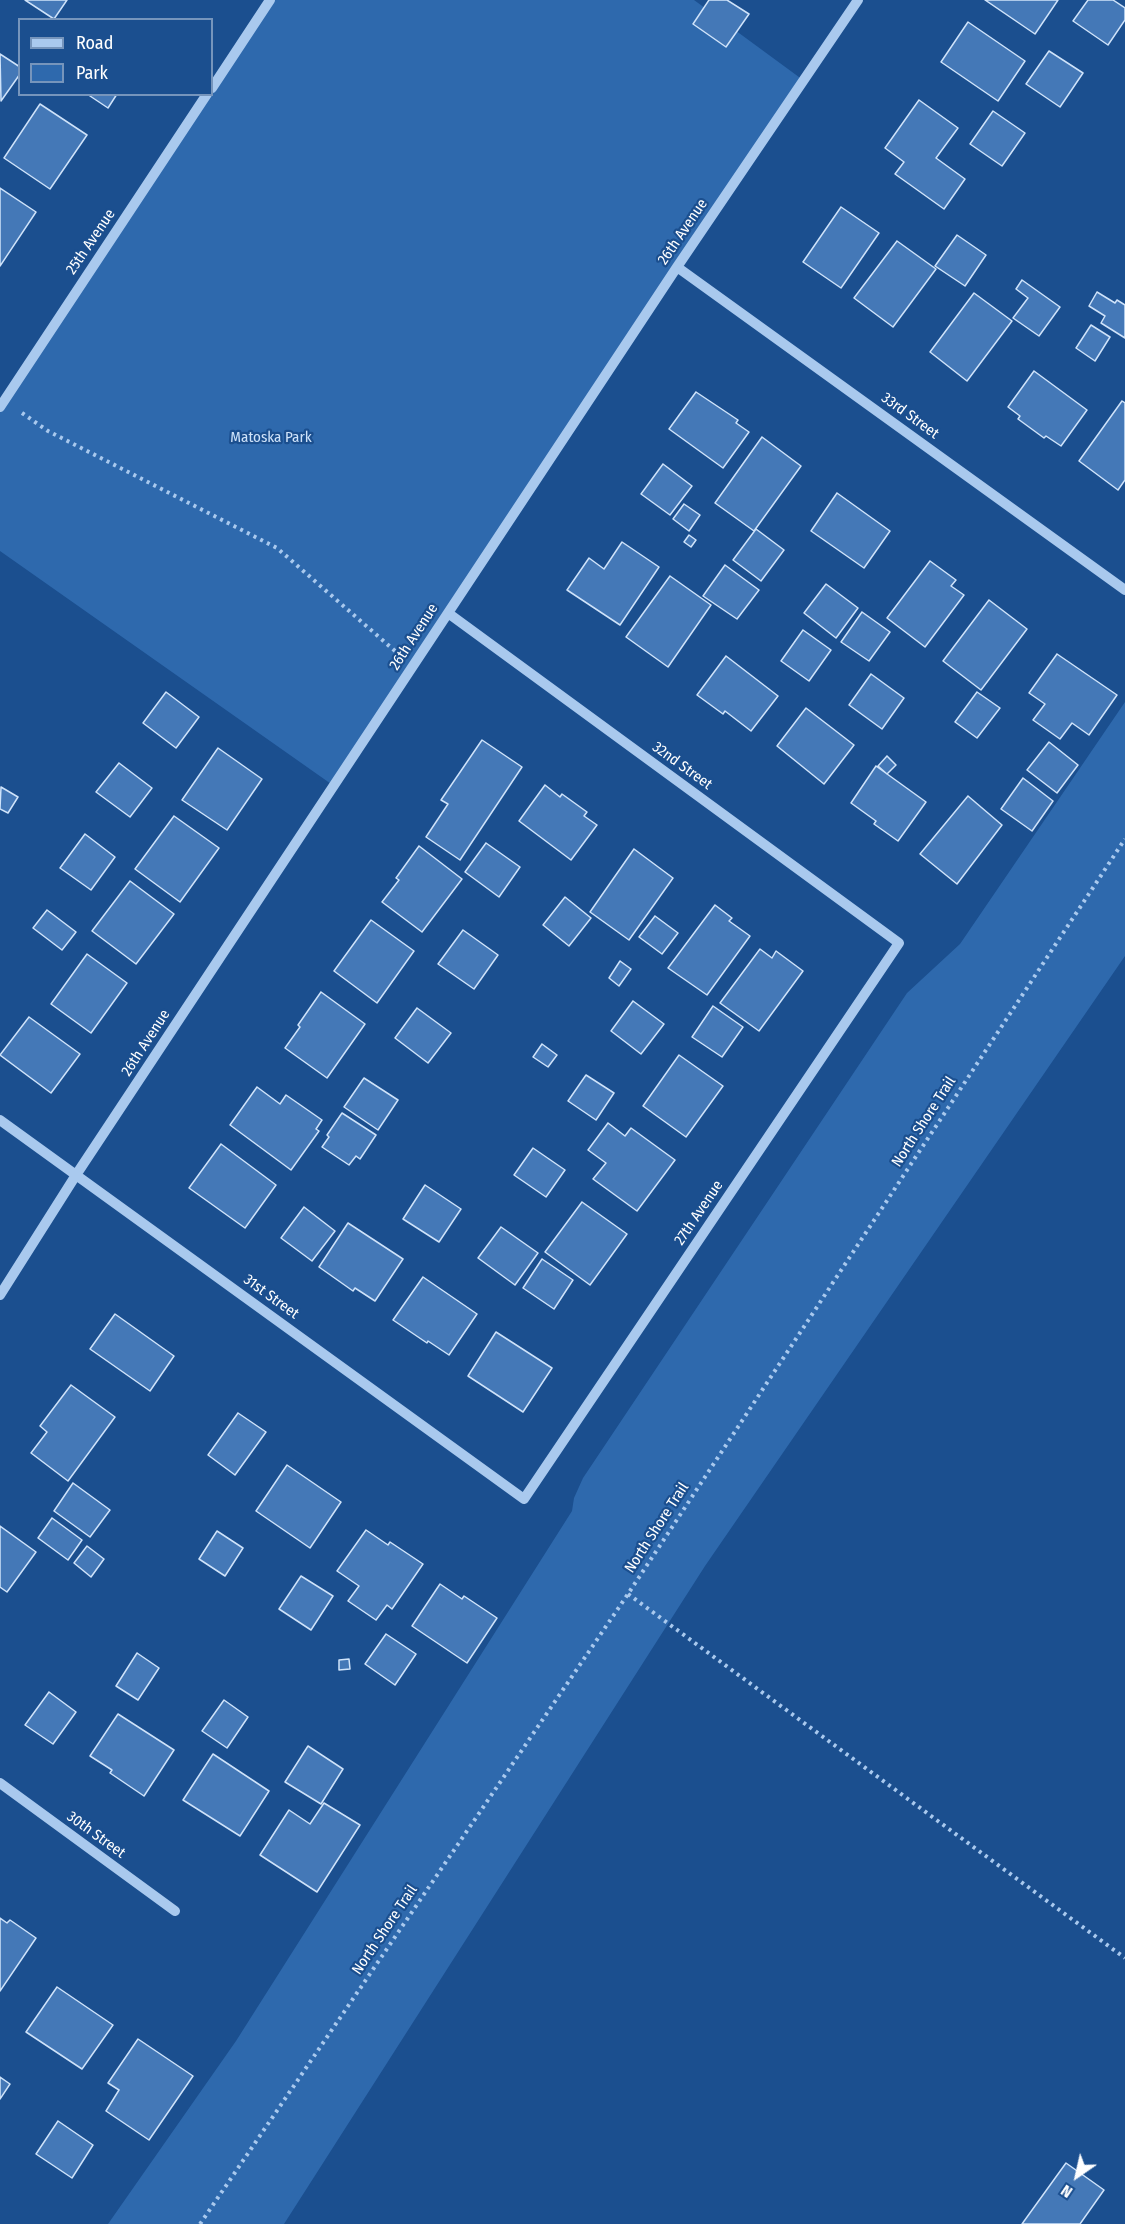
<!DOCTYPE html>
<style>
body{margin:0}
#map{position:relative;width:1125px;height:2224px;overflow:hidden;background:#1b4f8f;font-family:"Fira Sans Condensed",sans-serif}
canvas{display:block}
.legend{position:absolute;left:18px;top:18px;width:195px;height:78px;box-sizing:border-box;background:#1b4f8f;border:2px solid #7695bc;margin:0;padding:8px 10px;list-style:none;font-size:18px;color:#fff}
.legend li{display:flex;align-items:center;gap:12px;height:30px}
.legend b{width:30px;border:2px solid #7695bc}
.north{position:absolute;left:1047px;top:2146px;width:60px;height:60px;-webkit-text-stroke:4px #1b4f8f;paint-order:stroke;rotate:214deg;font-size:16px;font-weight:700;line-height:24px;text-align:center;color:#fff}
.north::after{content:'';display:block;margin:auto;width:21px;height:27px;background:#fff;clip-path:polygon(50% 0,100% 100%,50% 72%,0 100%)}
</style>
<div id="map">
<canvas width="1125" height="2224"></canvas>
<ul class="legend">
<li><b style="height:8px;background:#a9c9ee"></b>Road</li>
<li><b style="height:16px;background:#2e69ad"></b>Park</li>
</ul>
<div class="north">N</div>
</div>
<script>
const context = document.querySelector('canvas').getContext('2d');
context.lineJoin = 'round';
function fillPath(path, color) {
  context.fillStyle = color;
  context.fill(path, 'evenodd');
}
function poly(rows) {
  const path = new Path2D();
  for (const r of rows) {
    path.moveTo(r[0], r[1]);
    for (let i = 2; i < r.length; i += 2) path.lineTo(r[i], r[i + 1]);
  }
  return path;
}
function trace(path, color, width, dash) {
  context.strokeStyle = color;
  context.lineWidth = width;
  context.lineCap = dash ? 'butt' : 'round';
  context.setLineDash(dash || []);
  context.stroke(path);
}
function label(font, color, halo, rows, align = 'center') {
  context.font = font + ' "Fira Sans Condensed",sans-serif';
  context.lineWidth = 4.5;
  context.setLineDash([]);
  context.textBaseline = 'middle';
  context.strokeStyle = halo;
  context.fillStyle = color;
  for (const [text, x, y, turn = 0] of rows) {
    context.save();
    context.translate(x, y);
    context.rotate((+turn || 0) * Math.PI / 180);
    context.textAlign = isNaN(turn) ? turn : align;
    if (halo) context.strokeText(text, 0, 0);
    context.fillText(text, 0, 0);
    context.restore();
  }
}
fillPath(poly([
 [270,0,694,0,803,80,334,786,0,551,0,407],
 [1125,702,1125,956,705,1566,284,2224,108,2224,236,2041,572,1511,574,1498,583,1478,907,993,960,944]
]), '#2e69ad');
const building = poly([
 [25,0,67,0,54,19,25,0],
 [709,0,727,0,749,14,726,47,693,24,709,0],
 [985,0,1058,0,1035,34,985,0],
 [1088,0,1113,0,1125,8,1125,20,1108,45,1073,21,1088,0],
 [968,22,1025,61,998,101,941,62,968,22],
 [1049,51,1083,73,1060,107,1026,84,1049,51],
 [0,54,20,67,20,74,1,101,0,54],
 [87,94,117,94,108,108,87,94],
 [919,100,958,128,936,158,965,179,944,209,895,174,904,162,885,148,919,100],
 [40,104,87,135,50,189,4,158,40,104],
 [993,111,1025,133,1002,166,970,144,993,111],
 [0,188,36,212,0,266,0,188],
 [841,207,879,233,841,288,803,262,841,207],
 [957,235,986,255,965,286,935,266,957,235],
 [897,241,936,269,893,327,854,298,897,241],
 [1022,280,1060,307,1039,336,1013,318,1028,298,1016,289,1022,280],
 [1097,292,1115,303,1117,300,1125,305,1125,338,1101,323,1105,316,1089,306,1097,292],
 [974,293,1012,321,967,381,930,352,974,293],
 [1091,325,1110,337,1095,361,1076,348,1091,325],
 [1034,371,1087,410,1061,446,1046,436,1044,438,1018,419,1020,416,1008,407,1034,371],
 [696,392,738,420,736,423,749,432,723,468,669,429,696,392],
 [1122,401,1125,403,1125,480,1118,490,1079,461,1122,401],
 [762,437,801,466,754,531,715,503,762,437],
 [663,464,692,486,670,515,641,494,663,464],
 [837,493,890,531,864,568,811,531,837,493],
 [684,504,700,515,689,531,673,519,684,504],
 [756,529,784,550,761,581,733,560,756,529],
 [689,535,696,540,691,547,684,542,689,535],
 [622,542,659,567,620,625,567,590,589,558,604,569,622,542],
 [930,561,956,580,951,586,964,595,925,647,887,618,930,561],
 [725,565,759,590,737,619,703,596,725,565],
 [670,576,711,605,668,667,626,637,670,576],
 [826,584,858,608,836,638,804,613,826,584],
 [989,600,1027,629,981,690,943,661,989,600],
 [862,612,890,632,869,661,841,642,862,612],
 [803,630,831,650,809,681,781,661,803,630],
 [1057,654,1117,695,1089,735,1072,723,1060,739,1033,720,1045,704,1029,693,1057,654],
 [726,656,778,696,751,731,725,711,723,714,697,695,726,656],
 [871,674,904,698,882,729,849,705,871,674],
 [166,692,199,717,176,748,143,723,166,692],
 [977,692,1000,708,977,738,955,722,977,692],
 [806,708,854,745,824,784,777,746,806,708],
 [482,740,522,767,460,860,426,837,448,804,441,800,482,740],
 [1049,742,1078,765,1057,793,1027,770,1049,742],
 [218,748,262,779,227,830,182,800,218,748],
 [887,756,896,765,887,774,878,766,887,756],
 [119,763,152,788,130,817,96,792,119,763],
 [876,766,926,802,898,841,874,824,876,821,851,803,876,766],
 [1023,778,1053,801,1032,831,1001,809,1023,778],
 [545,785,560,797,562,794,587,812,584,816,597,825,571,860,519,821,545,785],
 [1,787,18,797,8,813,0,809,1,787],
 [968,796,1002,825,957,884,920,854,968,796],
 [174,816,219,848,180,902,135,869,174,816],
 [85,834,115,857,91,890,60,868,85,834],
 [486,843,520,867,499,897,465,872,486,843],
 [419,846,462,879,422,932,382,902,399,880,396,878,419,846],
 [634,849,673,878,629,940,590,912,634,849],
 [130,881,174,914,136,964,92,931,130,881],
 [565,897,591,918,569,946,543,925,565,897],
 [715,905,732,918,729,921,750,936,707,995,668,968,715,905],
 [47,910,76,932,62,950,33,928,47,910],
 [655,916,678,933,662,954,639,937,655,916],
 [371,920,414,951,377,1003,334,971,371,920],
 [463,930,498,955,474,989,438,964,463,930],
 [760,949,772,958,776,951,803,971,759,1031,720,1003,760,949],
 [87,954,127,983,91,1033,51,1004,87,954],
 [620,961,631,969,619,986,609,978,620,961],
 [321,992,365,1024,327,1078,285,1048,300,1027,298,1025,321,992],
 [633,1001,664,1024,641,1054,611,1031,633,1001],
 [713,1006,743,1027,722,1057,692,1037,713,1006],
 [417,1008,451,1033,428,1063,395,1038,417,1008],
 [29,1017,80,1054,51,1093,0,1055,29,1017],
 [542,1044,557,1055,548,1067,533,1057,542,1044],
 [679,1055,723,1086,686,1137,643,1106,679,1055],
 [586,1075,614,1093,596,1120,568,1101,586,1075],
 [364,1078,398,1100,378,1130,344,1107,364,1078],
 [257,1087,280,1104,286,1095,322,1120,316,1129,319,1131,291,1170,230,1125,257,1087],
 [342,1113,376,1135,360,1159,356,1156,349,1165,322,1147,329,1137,327,1135,342,1113],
 [608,1123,625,1136,631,1128,675,1160,637,1211,593,1179,606,1163,588,1150,608,1123],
 [221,1144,276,1185,245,1228,189,1188,221,1144],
 [533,1148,565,1170,546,1197,514,1175,533,1148],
 [425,1185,461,1209,439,1242,403,1219,425,1185],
 [582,1202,627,1234,590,1285,545,1252,582,1202],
 [304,1207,335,1231,312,1261,281,1238,304,1207],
 [348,1223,403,1259,375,1301,355,1288,353,1291,319,1267,348,1223],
 [501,1227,538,1253,515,1285,478,1258,501,1227],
 [542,1259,573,1280,554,1309,523,1288,542,1259],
 [423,1277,477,1314,449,1355,428,1341,427,1343,393,1320,423,1277],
 [115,1314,174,1356,150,1391,90,1349,115,1314],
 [496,1332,552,1368,523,1412,468,1376,496,1332],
 [71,1385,115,1417,68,1481,31,1453,47,1432,40,1426,71,1385],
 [238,1413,266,1432,235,1475,208,1455,238,1413],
 [287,1465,341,1502,310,1548,256,1511,287,1465],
 [73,1483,110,1510,90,1537,54,1511,73,1483],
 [52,1518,82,1540,68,1560,38,1538,52,1518],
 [0,1526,36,1552,7,1592,0,1587,0,1526],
 [366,1530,388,1545,390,1542,423,1564,392,1609,387,1605,376,1620,348,1601,359,1586,337,1571,366,1530],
 [217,1531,243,1548,225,1576,199,1559,217,1531],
 [87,1546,104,1559,91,1577,74,1563,87,1546],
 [301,1576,333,1596,311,1630,279,1609,301,1576],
 [440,1584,462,1599,464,1596,497,1618,467,1663,412,1626,440,1584],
 [386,1634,416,1654,395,1685,365,1664,386,1634],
 [137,1653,159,1668,138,1700,116,1686,137,1653],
 [349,1659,350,1669,339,1670,339,1660,349,1659],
 [49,1692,76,1712,53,1744,25,1725,49,1692],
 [224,1700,248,1717,227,1748,202,1731,224,1700],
 [118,1714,174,1750,144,1796,110,1773,112,1770,90,1756,118,1714],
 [308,1746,343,1769,321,1804,285,1782,308,1746],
 [213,1754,269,1791,240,1836,183,1800,213,1754],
 [324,1803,360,1825,317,1892,260,1855,289,1810,310,1824,324,1803],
 [0,1918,7,1923,10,1920,36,1938,0,1991,0,1918],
 [57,1987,113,2025,82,2069,26,2032,57,1987],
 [138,2039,193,2076,149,2140,106,2111,119,2090,108,2083,138,2039],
 [0,2077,10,2084,0,2099,0,2077],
 [58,2121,93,2145,72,2178,36,2154,58,2121],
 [1066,2163,1104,2190,1080,2224,1022,2224,1066,2163]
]);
fillPath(building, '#4478b7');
trace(building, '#cfe3fa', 1.5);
trace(poly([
 [22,413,48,431,277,548,395,651],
 [628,1594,1125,1958],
 [200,2224,628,1594,1125,839]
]), '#a9c9ee', 4, [3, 4.5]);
trace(poly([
 [212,88,270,0],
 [677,267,1125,590],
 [0,407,207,94],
 [0,1120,524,1499,899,943,448,613],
 [0,1295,76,1175,448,613,677,267,858,0],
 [0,1783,175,1911]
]), '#a9c9ee', 10);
label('15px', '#fff', '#1b4f8f', [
 ["26th Avenue",683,232,-56],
 ["25th Avenue",91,242,-56],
 ["33rd Street",910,416,36],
 ["26th Avenue",414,637,-57],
 ["32nd Street",682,766,36],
 ["26th Avenue",146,1043,-57],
 ["North Shore Trail",924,1122,-57],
 ["27th Avenue",699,1213,-56],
 ["31st Street",271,1297,36],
 ["North Shore Trail",657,1528,-57],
 ["30th Street",96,1835,36],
 ["North Shore Trail",385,1930,-56]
]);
label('15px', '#cfe3fa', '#1b4f8f', [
 ["Matoska Park",271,438]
]);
</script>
